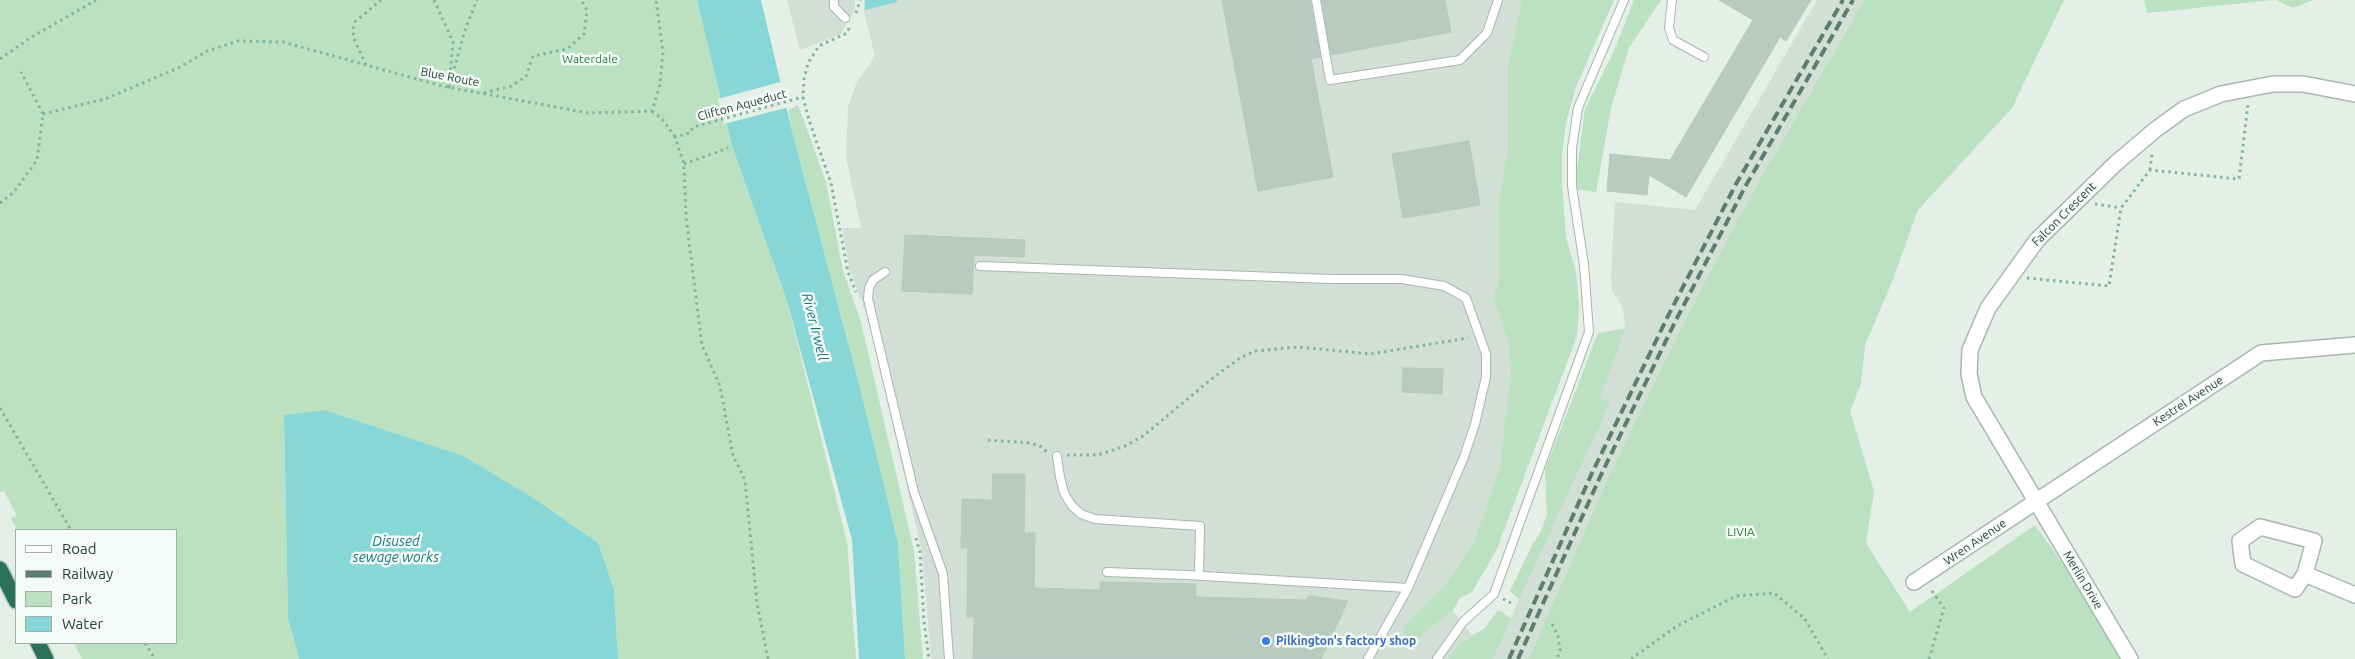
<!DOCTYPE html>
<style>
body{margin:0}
#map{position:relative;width:2355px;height:659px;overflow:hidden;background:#e4efe8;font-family:Ubuntu,sans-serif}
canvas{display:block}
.legend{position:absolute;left:15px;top:529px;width:162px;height:115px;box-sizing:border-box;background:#f5faf7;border:1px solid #a0b0a9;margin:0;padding:6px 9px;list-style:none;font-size:15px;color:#214235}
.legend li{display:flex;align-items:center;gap:10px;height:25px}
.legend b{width:25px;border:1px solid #a0b0a9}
</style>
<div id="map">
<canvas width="2355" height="659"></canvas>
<ul class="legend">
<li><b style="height:6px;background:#fff"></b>Road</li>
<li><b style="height:6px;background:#5c7d70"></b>Railway</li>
<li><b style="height:14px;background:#bbe1c0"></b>Park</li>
<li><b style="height:14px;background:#87d7d8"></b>Water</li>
</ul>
</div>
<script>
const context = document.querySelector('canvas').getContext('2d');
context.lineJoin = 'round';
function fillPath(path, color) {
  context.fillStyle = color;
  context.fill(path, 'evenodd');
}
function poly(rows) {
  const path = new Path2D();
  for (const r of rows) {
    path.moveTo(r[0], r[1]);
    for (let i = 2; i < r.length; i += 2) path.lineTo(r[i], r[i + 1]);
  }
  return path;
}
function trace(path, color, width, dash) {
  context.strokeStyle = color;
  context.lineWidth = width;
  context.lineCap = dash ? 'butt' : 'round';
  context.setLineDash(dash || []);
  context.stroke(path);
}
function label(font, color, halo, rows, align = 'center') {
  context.font = font + ' Ubuntu,sans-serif';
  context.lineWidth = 5;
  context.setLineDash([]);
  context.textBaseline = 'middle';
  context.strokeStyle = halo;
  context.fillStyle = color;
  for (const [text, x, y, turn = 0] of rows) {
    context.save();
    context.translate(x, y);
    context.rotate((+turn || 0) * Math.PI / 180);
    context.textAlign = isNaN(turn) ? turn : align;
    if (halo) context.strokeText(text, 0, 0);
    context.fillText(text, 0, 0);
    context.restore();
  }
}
fillPath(poly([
 [787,0,855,0,855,10,841,34,800,50],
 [864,0,1522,0,1508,64,1508,150,1498,207,1499,280,1493,298,1508,341,1511,370,1499,471,1473,544,1448,582,1438,593,1472,635,1484,629,1498,610,1511,618,1519,599,1510,591,1533,544,1540,534,1547,515,1545,470,1598,333,1625,328,1623,309,1612,290,1611,274,1615,202,1695,210,1817,0,1882,0,1541,659,931,659,922,552,868,318,850,271,842,228,861,228,846,157,848,107,856,84,875,56,864,12]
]), '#d2dfd7');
fillPath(poly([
 [0,0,697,0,732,146,787,301,847,542,856,659,618,659,614,590,324,410,284,416,288,618,299,659,82,659,74,643,176,643,176,530,17,530,11,518,17,516,4,491,0,492],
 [1522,0,1614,0,1576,87,1566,122,1562,154,1562,183,1566,239,1576,271,1579,306,1577,336,1497,549,1472,592,1460,598,1453,610,1419,637,1409,639,1404,637,1403,632,1405,625,1448,582,1473,544,1499,471,1511,370,1508,341,1493,298,1499,280,1498,207,1508,150,1508,64],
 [1634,0,1661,0,1629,48,1611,108,1596,192,1578,190,1576,177,1585,109,1613,53],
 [1865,0,2064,0,2012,108,1918,210,1892,282,1865,345,1861,384,1850,411,1874,491,1866,543,1910,612,2035,525,2078,585,2121,659,1529,659,1607,481,1682,326,1753,192],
 [2144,0,2274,0,2147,13],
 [2276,0,2313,0,2293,8],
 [798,105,826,182,843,271,861,322,914,551,923,659,905,659,898,543,860,388,792,131,788,110],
 [1625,329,1600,397,1610,403,1519,599,1510,591,1533,544,1540,534,1547,515,1545,470,1598,333],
 [1498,610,1511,618,1493,659,1448,659,1460,644,1484,629]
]), '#bbe1c0');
fillPath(poly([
 [697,0,761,0,792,131,860,388,898,543,905,659,859,659,852,540,787,301,732,146],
 [865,0,897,0,897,2,865,10],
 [324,410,463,456,530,496,598,543,614,590,618,659,299,659,288,618,284,415]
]), '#87d7d8');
fillPath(poly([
 [784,81,789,107,724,124,718,99]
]), '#e4efe8');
const building = poly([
 [1222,0,1310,0,1320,57,1311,59,1333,177,1258,191,1222,0],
 [1322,0,1445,0,1451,32,1331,55,1322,0],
 [1719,0,1811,0,1786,41,1780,37,1686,197,1649,175,1647,195,1607,191,1610,154,1670,160,1753,20,1719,0],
 [1469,141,1480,205,1403,218,1392,154,1469,141],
 [905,235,1025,240,1024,257,974,255,972,294,902,291,905,235],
 [1403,368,1443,369,1442,394,1402,392,1403,368],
 [993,474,1025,474,1024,533,1035,533,1034,588,1100,590,1100,582,1196,584,1196,597,1306,600,1309,596,1348,601,1321,659,973,659,974,617,967,617,968,548,961,548,962,499,992,500,993,474]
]);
fillPath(building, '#b9cac1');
trace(building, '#b5c9be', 1);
const service = poly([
 [834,0,834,7,845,18],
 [1316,0,1330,80,1460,60,1487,33,1498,0],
 [1672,0,1669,28,1673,40,1704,57],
 [980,266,1331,279,1402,279,1444,286,1466,298,1486,354,1486,377,1475,424,1464,457,1408,588],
 [885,272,873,280,869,288,868,299,914,492,943,574,949,659],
 [1057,456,1060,477,1064,493,1072,506,1081,514,1095,519,1200,526,1199,575],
 [1107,572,1187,575,1408,588,1368,659],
 [1437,659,1463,622,1494,594,1589,332,1584,265,1572,186,1572,148,1578,108,1624,0]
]);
const minor = poly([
 [2260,527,2314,541,2305,574,2295,589,2243,564,2240,541,2260,527],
 [2305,574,2355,595],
 [1914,582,2261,353,2355,345],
 [2130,659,1974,397,1969,374,1970,350,1988,308,2037,240,2115,164,2155,130,2184,109,2221,94,2273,84,2303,84,2355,94]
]);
const motorway = poly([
 [0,569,16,601],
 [38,643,46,659]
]);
trace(service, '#a6b8af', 10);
trace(minor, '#a6b8af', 18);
trace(motorway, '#c1cac6', 18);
trace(poly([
 [434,0,453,42,449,87,466,27,477,0],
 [856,13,860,0],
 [849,28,847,33,819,46,808,63,804,79,803,97,809,120,831,183,848,272,856,292],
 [0,59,30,38,96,0],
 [366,65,354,39,353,29,355,22,381,0],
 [484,93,511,86,526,77,533,56,567,49,584,34,587,10,581,0],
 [652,111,663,120,675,137],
 [43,114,105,99,178,68,207,51,238,41,283,42,442,86,588,113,652,111,660,84,663,52,656,0],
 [684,164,728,148],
 [2150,170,2152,153],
 [0,203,14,192,37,160,43,114,21,72],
 [2095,204,2121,208],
 [2027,278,2109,286,2121,208,2150,170,2239,179,2248,104],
 [0,408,71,530],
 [988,440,1030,443,1040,446,1047,452],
 [1067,455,1098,455,1125,446,1143,436,1214,377,1240,358,1255,351,1298,347,1370,354,1468,338],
 [916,538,920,552,924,622,929,659],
 [1503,599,1511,603],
 [1552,624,1558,636,1560,650,1557,659],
 [145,643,155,659],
 [768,659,757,603,745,480,733,456,720,386,702,345,686,217,684,164,675,137,690,133,693,127,803,97],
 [1631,659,1677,626,1736,596,1774,593,1805,619,1828,659],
 [1929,659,1944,608,1930,588]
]), '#81b59e', 3, [2.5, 4]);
trace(service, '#fff', 8);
trace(minor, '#fff', 15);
trace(motorway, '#2a7159', 15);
trace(poly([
 [1509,659,1592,473,1667,318,1736,184,1843,0],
 [1518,659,1600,477,1675,322,1745,187,1853,0]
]), '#5c7d70', 4, [10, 5]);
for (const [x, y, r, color] of [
 [1266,641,5,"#3f7fe0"]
]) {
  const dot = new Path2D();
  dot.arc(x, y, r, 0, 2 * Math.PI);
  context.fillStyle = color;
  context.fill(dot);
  trace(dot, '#f5faf7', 2);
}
label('12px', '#277d3c', '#f5faf7', [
 ["Waterdale",590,59],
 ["LIVIA",1741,532]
]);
label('12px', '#214235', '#f5faf7', [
 ["Blue Route",450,77,11],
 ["Clifton Aqueduct",742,105,-15],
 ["Falcon Crescent",2064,214,-45],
 ["Kestrel Avenue",2188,401,-33],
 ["Wren Avenue",1975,542,-34],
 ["Merlin Drive",2083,580,59]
]);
label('bold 12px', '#366cbe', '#f5faf7', [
 ["Pilkington's factory shop",1276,641]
], 'left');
label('italic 14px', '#157b7e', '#f5faf7', [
 ["River Irwell",815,327,76],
 ["Disused",396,541],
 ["sewage works",396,557]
]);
</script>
